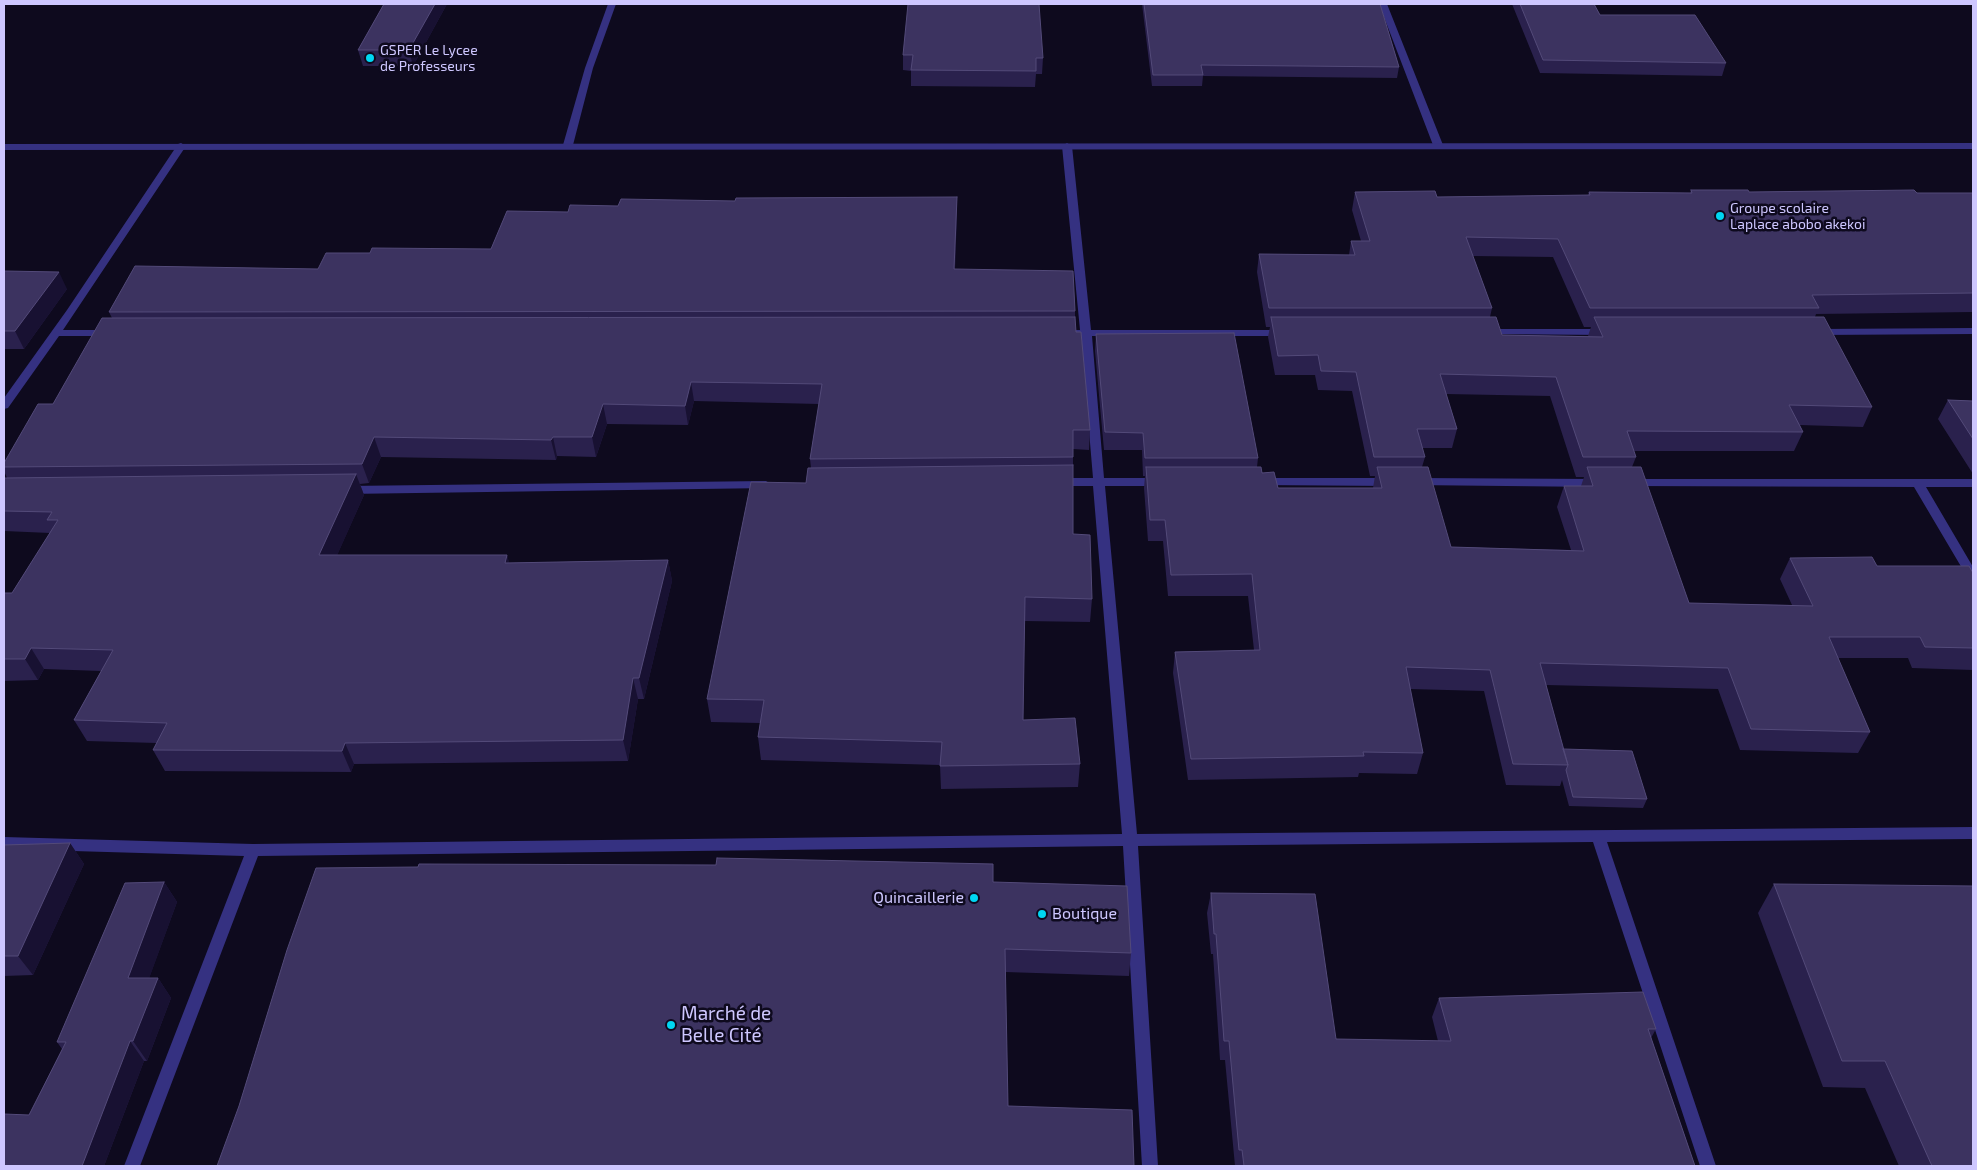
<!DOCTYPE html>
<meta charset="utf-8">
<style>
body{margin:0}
#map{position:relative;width:1977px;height:1170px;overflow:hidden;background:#0e0a1e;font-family:"Exo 2",sans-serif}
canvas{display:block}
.frame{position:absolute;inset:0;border:5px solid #cec7ff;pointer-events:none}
</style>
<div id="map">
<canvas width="1977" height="1170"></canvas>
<div class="frame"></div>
</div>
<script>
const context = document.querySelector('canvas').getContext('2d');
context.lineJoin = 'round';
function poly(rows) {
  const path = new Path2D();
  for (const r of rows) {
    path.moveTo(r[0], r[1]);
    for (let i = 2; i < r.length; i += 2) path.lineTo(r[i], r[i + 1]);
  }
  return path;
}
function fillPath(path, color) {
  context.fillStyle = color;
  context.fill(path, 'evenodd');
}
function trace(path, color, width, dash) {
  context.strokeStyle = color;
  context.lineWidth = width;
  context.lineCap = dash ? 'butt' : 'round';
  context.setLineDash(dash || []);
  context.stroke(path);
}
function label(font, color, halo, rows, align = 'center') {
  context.font = font + ' "Exo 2",sans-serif';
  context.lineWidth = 5;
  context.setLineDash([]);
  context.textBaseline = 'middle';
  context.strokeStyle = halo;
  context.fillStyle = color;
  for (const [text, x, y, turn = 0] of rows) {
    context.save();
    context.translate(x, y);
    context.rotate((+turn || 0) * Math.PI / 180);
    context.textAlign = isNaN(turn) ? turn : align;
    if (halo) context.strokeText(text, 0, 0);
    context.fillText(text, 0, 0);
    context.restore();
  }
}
fillPath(poly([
 [608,4,616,4,593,68,573,145,568,148,565,147,563,145,585,68,608,4],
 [1379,4,1387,4,1443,145,1441,147,1435,147,1433,145,1379,4],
 [181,143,186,146,63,330,109,330,114,333,109,336,59,336,8,408,4,409,4,398,67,310,178,144,181,143],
 [1067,143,1072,146,1091,330,1284,330,1289,333,1284,336,1092,336,1104,478,1161,478,1167,482,1161,486,1105,486,1137,834,1973,827,1973,839,1607,842,1716,1166,1700,1166,1593,842,1138,846,1158,1166,1142,1166,1123,846,258,856,140,1166,124,1166,244,856,4,849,4,837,253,844,1122,834,1093,486,1056,486,1050,482,1056,478,1093,478,1081,336,1064,336,1059,333,1064,330,1080,330,1062,146,1067,143],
 [1973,328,1973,334,1817,335,1812,332,1817,329,1973,328],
 [1484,329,1607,329,1612,332,1607,335,1480,334,1479,332,1484,329],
 [1261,478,1391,478,1397,482,1391,486,1257,485,1255,482,1261,478],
 [1416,478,1599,479,1605,483,1599,487,1412,485,1410,482,1412,479,1416,478],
 [1631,479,1973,479,1973,487,1926,487,1973,567,1973,581,1969,580,1914,487,1627,486,1625,483,1627,480,1631,479],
 [766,481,772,485,770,488,346,494,340,490,346,486,766,481]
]), '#353181');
fillPath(poly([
 [1973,143,1973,149,4,150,4,144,1973,143]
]), '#353181');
fillPath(poly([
 [384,4,447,4,413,66,363,66,358,50],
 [1142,4,1380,4,1399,67,1397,78,1203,76,1202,86,1152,86],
 [1512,4,1594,4,1600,15,1726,63,1722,76,1540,73],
 [903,55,1043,58,1042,74,1036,74,1035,87,911,86,911,71,903,70],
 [1691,190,1749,192,1917,193,1973,193,1973,312,1816,314,1815,317,1872,407,1863,427,1800,425,1803,432,1794,451,1634,451,1636,457,1632,467,1689,603,1792,605,1780,579,1790,558,1877,566,1973,573,1973,670,1912,668,1908,658,1838,658,1870,732,1858,753,1740,750,1718,689,1546,685,1563,749,1647,799,1643,808,1569,806,1562,780,1560,786,1506,785,1484,691,1410,689,1423,753,1417,774,1359,773,1358,777,1188,780,1173,673,1175,652,1254,650,1248,596,1168,596,1163,541,1148,541,1144,488,1145,476,1143,476,1142,450,1104,450,1095,351,1096,334,1258,458,1257,467,1278,488,1373,488,1375,476,1370,476,1352,391,1318,390,1315,375,1275,375,1268,337,1270,327,1266,327,1257,272,1259,254,1349,255,1351,241,1361,241,1352,210,1355,192,1437,197,1588,195,1589,192,1690,193],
 [1473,256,1553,257,1584,327,1591,327,1588,336,1502,335,1490,317,1492,308],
 [1446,394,1550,396,1576,477,1584,477,1581,486,1564,486,1557,507,1571,550,1451,547,1422,467,1425,457,1422,448,1452,448,1457,429],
 [957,197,957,213,955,269,1075,311,1075,317,1076,332,1090,430,1089,450,1073,449,1073,534,1092,599,1090,622,1024,621,1023,720,1080,764,1078,787,941,789,940,765,761,760,758,737,760,723,711,722,707,699,806,483,811,468,810,459,819,404,694,401,688,425,607,424,596,457,557,456,556,460,381,457,369,483,360,484,364,495,337,555,507,555,509,563,668,560,672,581,644,699,638,699,628,761,354,764,351,772,165,771,153,750,157,743,87,741,74,720,101,671,44,669,38,680,4,681,4,593,12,593,50,533,4,531,4,478,7,478,4,471,4,463,53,404,112,318,109,312,318,269,370,253,491,249,568,212,618,206,735,201],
 [4,271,67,289,24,349,4,349],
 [1948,400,1973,401,1973,474,1938,419],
 [70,843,84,864,33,975,4,976,4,847],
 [164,882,177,902,149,978,158,978,171,998,147,1061,144,1061,104,1166,4,1166,62,1049,57,1042],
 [993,883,1131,953,1129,976,1005,972,1008,1106,217,1166],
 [1774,884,1973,1166,1899,1166,1865,1088,1823,1087,1758,913],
 [1211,893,1336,1039,1438,1041,1432,1017,1439,998,1656,1029,1651,1038,1695,1166,1235,1166,1225,1060,1220,1060,1213,954,1211,954,1207,913]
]), '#2a214d');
fillPath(poly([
 [435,4,447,4,413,66,409,50],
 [957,197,957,213,954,285,954,269],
 [59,272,67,289,24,349,15,331],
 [691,382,694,401,688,425,685,406],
 [603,404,607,424,596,457,592,437],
 [374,437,381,457,369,483,362,464],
 [553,437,557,456,556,460,551,440],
 [356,474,364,495,328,576,319,555],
 [507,555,513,576,505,563],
 [668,560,672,581,644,699,639,678],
 [31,648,44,669,38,680,25,659],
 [633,678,638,699,628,761,623,740],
 [345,743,354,764,351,772,342,751],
 [70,843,84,864,33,975,18,956],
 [164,882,177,902,142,998,128,978],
 [158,978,171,998,147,1061,133,1041],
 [130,1041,144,1061,104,1166,82,1166]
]), '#181132');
const building = poly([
 [384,4,435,4,409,50,358,50,384,4],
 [908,4,1039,4,1043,58,1036,58,1036,71,911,70,913,55,903,55,908,4],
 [1144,4,1380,4,1399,67,1201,65,1203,75,1153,75,1144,4],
 [1520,4,1594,4,1600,15,1695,15,1726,63,1543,60,1520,4],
 [1691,190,1748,190,1749,192,1914,190,1917,193,1973,193,1973,293,1812,295,1819,308,1590,308,1558,239,1466,237,1492,308,1269,308,1259,254,1355,255,1351,241,1370,241,1355,192,1435,191,1437,197,1590,195,1589,192,1692,193,1691,190],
 [957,197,954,269,1073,271,1075,311,109,312,135,266,318,269,326,253,370,253,372,248,491,249,507,211,568,212,570,205,618,206,621,199,735,201,736,198,957,197],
 [4,271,59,272,15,331,4,331,4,271],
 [1075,317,1076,332,1081,332,1090,430,1073,430,1073,457,810,459,822,384,691,382,685,406,603,404,592,437,553,437,551,440,374,437,362,464,4,467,4,463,38,404,53,404,102,318,1075,317],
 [1271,317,1496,317,1502,335,1603,337,1594,317,1824,317,1872,407,1789,405,1803,432,1627,431,1636,457,1583,457,1556,377,1440,374,1457,429,1417,429,1425,457,1374,457,1356,372,1321,371,1318,355,1278,356,1271,317],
 [1234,333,1258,458,1145,458,1143,433,1105,432,1096,334,1234,333],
 [1948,400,1973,401,1973,439,1948,400],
 [1073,465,1073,534,1090,535,1092,599,1025,597,1023,720,1075,718,1080,764,940,766,942,742,758,737,764,700,707,699,751,482,806,483,808,468,1073,465],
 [1146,467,1261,467,1262,473,1274,472,1278,488,1382,488,1377,467,1428,467,1451,547,1584,551,1564,486,1593,486,1587,467,1641,467,1689,603,1813,606,1790,558,1872,557,1877,566,1969,566,1973,573,1973,648,1925,647,1920,637,1829,637,1870,732,1751,729,1728,668,1540,663,1568,765,1513,764,1490,670,1406,667,1423,753,1363,752,1364,756,1191,759,1175,652,1260,650,1252,574,1171,575,1165,520,1150,520,1146,467],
 [356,474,319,555,507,555,505,563,668,560,639,678,633,678,623,740,345,743,342,751,153,750,167,723,74,720,113,650,31,648,25,659,4,659,4,593,12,593,58,520,47,520,52,512,4,511,4,478,356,474],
 [1563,749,1632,751,1647,799,1573,797,1566,770,1568,765,1563,749],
 [70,843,18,956,4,956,4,845,70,843],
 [717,858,993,864,993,882,1127,886,1131,953,1005,949,1008,1106,1132,1110,1134,1166,217,1166,239,1106,287,950,316,868,418,867,419,864,716,865,717,858],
 [164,882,128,978,158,978,133,1041,130,1041,82,1166,4,1166,4,1114,29,1115,66,1042,57,1042,125,883,164,882],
 [1774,884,1973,886,1973,1166,1932,1166,1885,1061,1842,1061,1774,884],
 [1211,893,1315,894,1336,1039,1451,1041,1439,998,1643,992,1656,1029,1648,1029,1695,1166,1244,1166,1242,1150,1239,1150,1229,1041,1224,1041,1216,934,1214,934,1211,893]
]);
fillPath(building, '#3c3360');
trace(building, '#534a79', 1);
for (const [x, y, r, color] of [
 [370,58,5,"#00d6f2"],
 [1720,216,5,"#00d6f2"],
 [974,898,5,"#00d6f2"],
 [1042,914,5,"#00d6f2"],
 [671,1025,5,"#00d6f2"]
]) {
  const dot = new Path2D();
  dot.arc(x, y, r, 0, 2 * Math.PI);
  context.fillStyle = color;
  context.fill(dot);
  trace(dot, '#0e0a1e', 2);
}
label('14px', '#cec7ff', '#0e0a1e', [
 ["GSPER Le Lycee",380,50],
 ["de Professeurs",380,66],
 ["Groupe scolaire",1730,208],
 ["Laplace abobo akekoi",1730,224]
], 'left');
label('16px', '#cec7ff', '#0e0a1e', [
 ["Quincaillerie",964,898],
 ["Boutique",1052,914,"left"]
], 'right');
label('19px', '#cec7ff', '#0e0a1e', [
 ["Marché de",681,1014],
 ["Belle Cité",681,1036]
], 'left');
</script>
